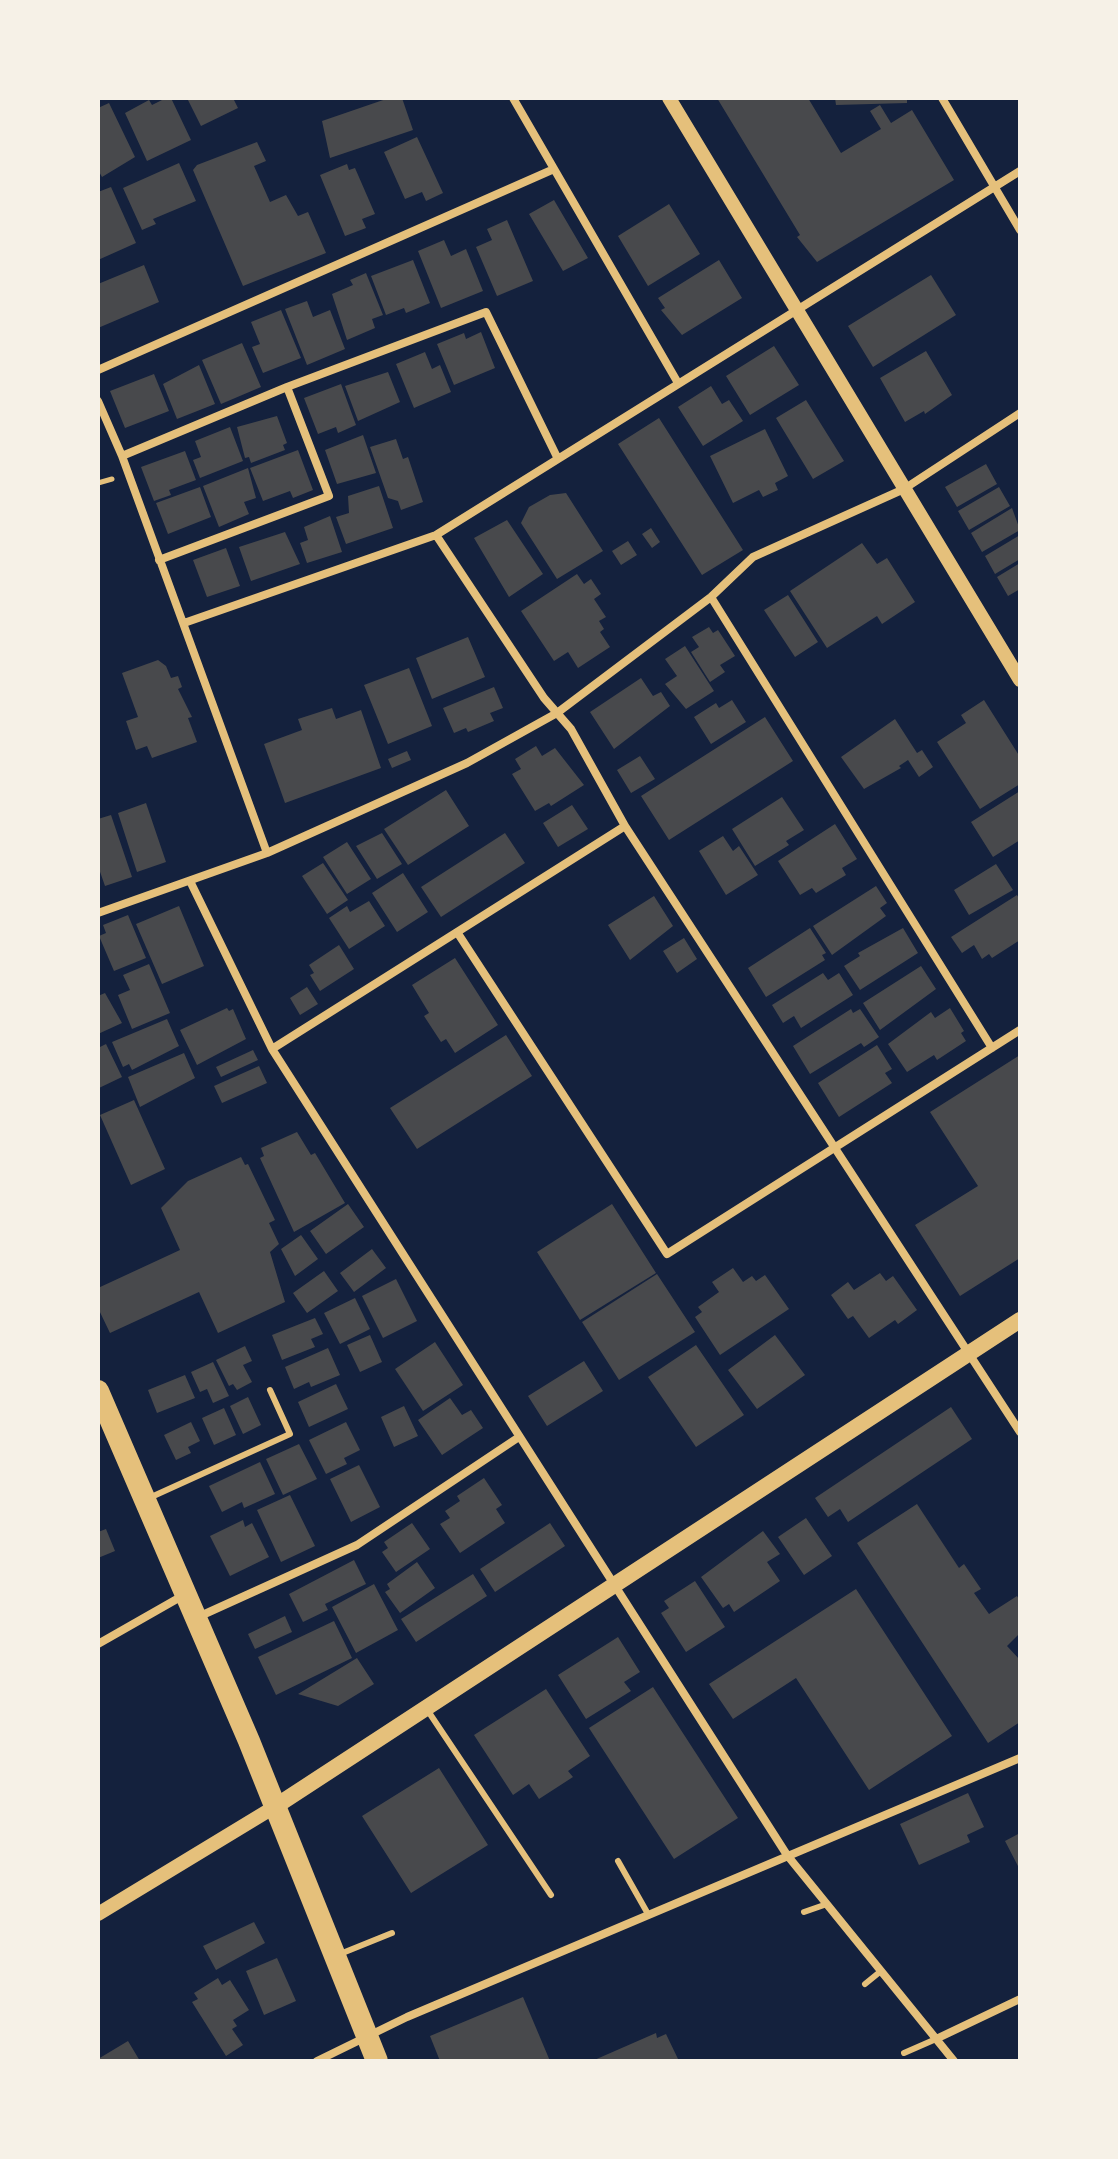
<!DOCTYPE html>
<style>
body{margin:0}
#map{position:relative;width:1118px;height:2159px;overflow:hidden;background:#14213d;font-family:Quicksand,sans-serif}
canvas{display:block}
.frame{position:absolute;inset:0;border:100px solid #f6f1e7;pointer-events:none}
</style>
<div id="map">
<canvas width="1118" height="2159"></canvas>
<div class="frame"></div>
</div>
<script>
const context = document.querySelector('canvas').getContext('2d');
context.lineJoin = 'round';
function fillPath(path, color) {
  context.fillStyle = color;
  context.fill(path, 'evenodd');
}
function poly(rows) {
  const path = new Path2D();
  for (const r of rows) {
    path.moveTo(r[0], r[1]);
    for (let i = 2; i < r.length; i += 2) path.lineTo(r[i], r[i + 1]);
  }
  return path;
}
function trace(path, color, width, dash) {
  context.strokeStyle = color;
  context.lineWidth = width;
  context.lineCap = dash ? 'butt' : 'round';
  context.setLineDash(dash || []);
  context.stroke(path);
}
fillPath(poly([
 [166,98,171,98,191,140,147,161,125,113,149,100,152,105],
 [187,98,233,98,238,108,201,126],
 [389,98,402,98,413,130,330,158,322,121],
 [717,98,808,98,841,153,881,129,870,111,880,105,891,123,912,110,954,180,817,262,797,237,800,235],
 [835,98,907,98,907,103,836,105],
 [109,103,135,157,102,177,98,170,98,108],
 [417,137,443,193,426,201,422,192,405,199,384,152],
 [257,142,266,161,254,166,270,202,286,195,298,216,308,212,326,253,243,286,193,170,197,165],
 [179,163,196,201,153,219,156,224,142,230,123,188],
 [347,164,349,170,355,168,375,214,362,219,366,228,345,236,320,175],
 [111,187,136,243,98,260,98,192],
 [554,200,588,258,563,271,529,214],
 [669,204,700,254,648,286,618,236],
 [507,220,533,281,497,296,476,247,492,240,487,229],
 [444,240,451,256,466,249,483,291,441,308,418,251],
 [413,260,430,303,406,313,404,308,386,315,371,276],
 [719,260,742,298,682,335,661,310,665,308,658,298],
 [144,265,159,302,98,328,98,284],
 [366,273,383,315,372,319,375,328,347,340,332,294,353,285,350,280],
 [931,275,956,315,873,367,848,326],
 [307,301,313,317,330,310,345,349,307,365,285,309],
 [281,310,301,358,263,373,252,347,260,344,251,322],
 [481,332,495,368,454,385,437,344,464,333,466,339],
 [242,343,261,387,221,404,202,360],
 [774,346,799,385,750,415,726,376],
 [926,351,952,395,925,414,924,411,905,422,880,378],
 [425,352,432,369,440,365,451,392,414,408,396,364],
 [199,365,215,404,177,419,163,384],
 [388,372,400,402,358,421,345,386],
 [154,374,169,411,125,428,110,391],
 [341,384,356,425,338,433,336,427,318,434,304,398],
 [711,386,722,404,729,400,743,421,703,446,678,407],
 [806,400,844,461,813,479,776,418],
 [277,416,287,443,283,445,285,450,251,463,249,457,245,458,237,427],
 [659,418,743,550,702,575,618,444],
 [230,427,243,461,200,478,193,460,201,457,195,441],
 [765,429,788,476,775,483,778,490,763,497,759,490,733,503,710,456],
 [363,435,376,473,337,484,325,450],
 [396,439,403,459,408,457,423,502,401,510,398,501,388,498,370,447],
 [298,450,313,490,293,498,290,491,263,501,250,468],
 [185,451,196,480,169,490,171,495,154,501,141,467],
 [986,464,997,484,957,507,945,487],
 [248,468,256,498,244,502,249,514,219,527,203,486],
 [379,486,393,528,346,544,336,517,349,513,348,496],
 [200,487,211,517,168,534,156,503],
 [999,487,1010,506,969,530,958,511],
 [566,493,603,551,557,579,521,523,529,507,550,495],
 [1012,508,1020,530,982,552,971,533],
 [330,516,342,552,307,563,300,543,308,540,304,527],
 [507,520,543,574,509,597,474,538],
 [651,528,660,542,652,548,642,534],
 [285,532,300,564,251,581,239,547],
 [1020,535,1020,559,995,574,985,556],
 [628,541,637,555,621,565,612,551],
 [862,543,877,564,887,558,915,602,882,624,877,616,827,648,790,591],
 [226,548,240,586,207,597,193,560],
 [1020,563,1020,589,1008,596,997,577],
 [577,574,584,584,591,579,601,594,594,599,606,617,599,621,604,629,600,632,610,647,578,668,568,652,554,661,521,611],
 [788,595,818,642,795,657,764,610],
 [709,627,713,633,718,630,735,656,720,665,725,672,710,682,691,652,699,647,692,637],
 [468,637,485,677,432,699,416,658],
 [685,646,714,691,686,709,665,684,677,676,665,659],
 [158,660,166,666,171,678,178,676,182,687,178,689,192,717,188,718,197,742,152,758,147,746,136,750,126,721,138,717,122,673],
 [409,668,432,726,388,744,364,685],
 [641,678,653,696,661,692,670,706,614,749,590,712],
 [494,687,503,708,490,713,494,721,468,732,466,728,454,733,443,708],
 [732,700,746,722,711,744,694,717,716,703,719,708],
 [984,700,1020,757,1020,784,980,809,937,742,966,723,961,715],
 [332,708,336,719,361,710,381,768,285,803,264,744,302,730,298,719],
 [765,717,793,761,669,840,641,796],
 [895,719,917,753,922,750,933,767,919,777,908,760,899,766,901,768,864,789,841,757],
 [536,746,542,756,555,748,584,785,551,806,549,803,535,811,512,774,521,769,515,759],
 [407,751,411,760,392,768,388,759],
 [640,756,655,779,631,793,617,770],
 [446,790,469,826,408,865,384,829],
 [1020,791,1020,840,993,857,971,822],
 [782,797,804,830,786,841,789,845,755,866,732,829],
 [146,803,166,862,137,872,118,813],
 [572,805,588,829,558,847,543,823],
 [111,815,132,877,105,886,98,866,98,819],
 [835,824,857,859,842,868,846,875,816,893,812,888,800,895,778,861],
 [382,833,402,864,377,879,356,846],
 [505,833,525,863,441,917,421,887],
 [723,836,733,851,739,846,758,875,726,895,699,851],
 [347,842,371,879,347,894,323,857],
 [323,863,348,900,327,914,302,876],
 [996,864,1013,890,969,915,954,890],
 [403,873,428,912,397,932,372,893],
 [876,886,887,903,880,908,886,916,832,955,813,926],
 [1017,895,1020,900,1020,940,992,958,989,954,982,959,974,945,962,953,951,937],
 [654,896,673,926,630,960,608,925],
 [369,901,385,926,349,949,329,918,347,906,350,912],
 [179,906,204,966,162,984,136,924],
 [128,915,146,958,114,971,99,936,106,933,103,925],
 [810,928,826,953,822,955,825,960,766,997,748,968],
 [903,928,918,953,860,990,844,966,860,956,858,953],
 [684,938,697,959,677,973,663,951],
 [339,945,354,969,320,991,310,975,314,973,309,965],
 [455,958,498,1025,455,1053,446,1039,441,1042,424,1016,429,1013,412,985],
 [149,964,170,1013,132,1029,118,995,130,990,123,975],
 [921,966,936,989,880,1030,863,1003],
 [823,973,828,980,839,973,853,995,801,1028,794,1016,783,1023,772,1005],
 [307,987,318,1004,300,1015,290,998],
 [105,993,122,1023,98,1034,98,996],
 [227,1008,229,1011,233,1009,246,1039,197,1065,180,1030],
 [950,1008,964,1031,961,1033,966,1041,937,1060,934,1055,907,1072,888,1044,931,1012,935,1018],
 [851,1009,853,1013,860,1009,879,1037,864,1047,861,1043,810,1074,793,1046],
 [167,1019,179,1046,132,1070,129,1064,123,1067,112,1042],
 [506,1035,532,1076,417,1149,390,1108],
 [106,1044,122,1077,99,1088,98,1048],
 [877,1045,892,1069,885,1073,892,1083,839,1117,818,1083],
 [253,1050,258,1060,221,1077,216,1067],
 [184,1053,195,1078,140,1107,128,1077],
 [1020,1055,1020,1258,960,1296,915,1225,978,1186,930,1112],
 [259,1066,267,1083,222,1103,214,1086],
 [134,1100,165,1169,131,1185,100,1115],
 [297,1132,311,1155,315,1153,345,1203,294,1232,260,1158,264,1156,261,1148],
 [241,1157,245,1165,248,1164,275,1220,269,1223,279,1244,270,1252,285,1302,218,1333,199,1292,110,1333,98,1308,98,1288,180,1250,161,1208,188,1181],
 [348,1204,364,1227,326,1254,310,1231],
 [612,1204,656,1273,580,1320,537,1252],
 [301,1235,318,1259,295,1276,281,1249],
 [372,1249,386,1268,354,1292,340,1273],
 [733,1268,743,1282,752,1276,756,1281,765,1275,789,1309,720,1355,695,1317,702,1312,698,1307,719,1292,712,1282],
 [324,1271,338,1291,307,1313,293,1293],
 [880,1273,886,1281,893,1276,917,1310,898,1324,895,1320,869,1338,853,1316,848,1319,831,1295,848,1282,854,1290],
 [657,1274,695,1332,619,1380,582,1322],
 [396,1279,417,1321,383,1338,362,1296],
 [355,1298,370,1329,340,1344,324,1313],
 [315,1318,323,1334,311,1339,315,1347,282,1360,272,1335],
 [370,1335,382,1362,360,1372,347,1345],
 [775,1335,805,1375,757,1409,728,1370],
 [435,1342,463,1385,423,1411,395,1369],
 [696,1345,744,1415,696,1447,648,1377],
 [245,1346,252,1361,243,1365,252,1382,237,1390,233,1384,229,1386,216,1360],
 [328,1348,340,1375,311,1387,309,1382,294,1389,285,1367],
 [584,1361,603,1391,547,1426,528,1396],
 [213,1362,229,1396,213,1403,207,1389,200,1392,191,1372],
 [185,1375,195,1398,157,1413,148,1390],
 [336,1384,348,1409,309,1427,298,1402],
 [248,1397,261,1425,243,1434,230,1406],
 [450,1398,462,1415,471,1410,483,1428,442,1455,418,1420],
 [404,1406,418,1436,394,1447,381,1417],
 [951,1407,972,1439,848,1522,840,1509,828,1517,815,1498],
 [224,1408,236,1435,214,1445,202,1418],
 [191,1422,200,1441,188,1447,191,1453,176,1460,164,1435],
 [346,1422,360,1450,344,1458,347,1464,326,1474,309,1440],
 [299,1444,317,1479,283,1495,266,1459],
 [260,1462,275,1494,244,1508,242,1502,222,1512,209,1486],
 [359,1465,380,1507,351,1522,330,1479],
 [484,1478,502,1505,496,1509,505,1523,460,1553,440,1524,450,1518,445,1511,460,1501,457,1496],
 [290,1495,315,1546,281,1562,257,1510],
 [917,1504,959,1568,964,1564,981,1589,974,1593,989,1614,1017,1596,1020,1601,1020,1633,1007,1646,1020,1660,1020,1722,988,1743,857,1543],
 [806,1518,832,1556,804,1575,778,1537],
 [243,1520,245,1527,252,1523,269,1557,230,1576,210,1536],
 [412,1523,430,1549,396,1572,382,1552,388,1548,384,1542],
 [550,1523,565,1546,495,1592,480,1569],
 [106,1529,115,1551,98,1558,98,1532],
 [763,1531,780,1554,767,1562,780,1581,734,1612,729,1604,723,1608,701,1577],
 [354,1560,366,1584,325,1604,328,1610,303,1622,289,1594],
 [417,1562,435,1588,400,1613,385,1592,390,1589,387,1584],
 [473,1574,487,1596,416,1642,401,1619],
 [695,1581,725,1627,686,1652,661,1613,669,1608,664,1601],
 [374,1584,398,1630,356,1653,332,1607],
 [856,1589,952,1736,869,1790,796,1678,733,1719,709,1684],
 [285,1616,292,1632,255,1649,248,1634],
 [334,1621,352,1658,276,1695,258,1657],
 [618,1637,640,1672,624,1682,631,1691,586,1719,558,1675],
 [357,1658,374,1684,338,1706,298,1694],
 [653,1687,738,1818,674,1859,589,1728],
 [546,1689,590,1756,568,1771,573,1777,539,1799,529,1784,513,1795,474,1735],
 [439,1768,488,1845,411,1893,362,1816],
 [968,1793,984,1827,967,1835,970,1842,919,1865,900,1824],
 [1020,1833,1020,1870,1005,1841],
 [254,1922,265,1943,216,1970,203,1946],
 [277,1958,296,2001,264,2015,246,1971],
 [218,1978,222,1985,230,1980,249,2010,233,2020,237,2026,232,2029,243,2045,226,2056,192,2002,198,1999,194,1993],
 [523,1997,550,2061,440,2061,430,2036],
 [656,2033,657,2038,666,2034,679,2061,592,2061],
 [128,2041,140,2061,98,2061,98,2059]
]), '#48494c');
trace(poly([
 [98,483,112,479]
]), '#e5c07b', 5);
trace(poly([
 [149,1498,290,1434,270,1390],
 [426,1708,551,1895],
 [618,1861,648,1914],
 [804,1912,827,1904],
 [340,1954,392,1933],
 [865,1984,881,1971],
 [904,2053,936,2039]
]), '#e5c07b', 6);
trace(poly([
 [513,98,678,383],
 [942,98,1020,230],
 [98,370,554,169],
 [98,401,122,456,267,853],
 [122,456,287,387,486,312,557,457],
 [436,535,544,698,571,729,625,826,1020,1432],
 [159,560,329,496,287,387],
 [711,597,992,1048],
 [184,623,436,535,1020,171],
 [625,826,272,1049,787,1855,954,2061],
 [190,881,272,1049],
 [98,913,267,853,467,763,557,713,711,597,753,557,904,489,1020,413],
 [457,932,667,1254,1020,1030],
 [198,1617,357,1545,519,1437],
 [98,1644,184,1595],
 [936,2039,1020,1999],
 [317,2061,407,2017,1020,1758]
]), '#e5c07b', 8);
trace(poly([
 [669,98,1020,680],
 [98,1914,276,1806]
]), '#e5c07b', 14);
trace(poly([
 [276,1806,1020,1320]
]), '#e5c07b', 16);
trace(poly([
 [98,1391,249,1741,377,2061]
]), '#e5c07b', 22);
</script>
